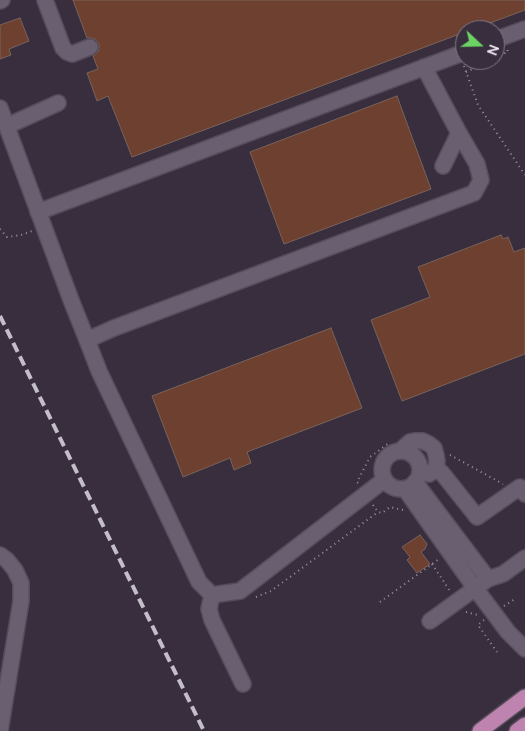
<!DOCTYPE html>
<style>
body{margin:0}
#map{position:relative;width:525px;height:731px;overflow:hidden;background:#382e3e;font-family:Manrope,sans-serif}
canvas{display:block}
.north{position:absolute;left:455px;top:20px;width:50px;height:50px;box-sizing:border-box;background:#382e3e;border:1px solid #817986;border-radius:50%;rotate:111deg;font-size:14px;font-weight:700;line-height:20px;text-align:center;color:#efe9f3}
.north::after{content:'';display:block;margin:auto;width:18px;height:22px;background:#6bd363;clip-path:polygon(50% 0,100% 100%,50% 72%,0 100%)}
</style>
<div id="map">
<canvas width="525" height="731"></canvas>
<div class="north">N</div>
</div>
<script>
const context = document.querySelector('canvas').getContext('2d');
context.lineJoin = 'round';
function fillPath(path, color) {
  context.fillStyle = color;
  context.fill(path, 'evenodd');
}
function poly(rows) {
  const path = new Path2D();
  for (const r of rows) {
    if (r.length === 3) {
      path.moveTo(r[0] + r[2], r[1]);
      path.arc(r[0], r[1], r[2], 0, 2 * Math.PI);
      continue;
    }
    path.moveTo(r[0], r[1]);
    for (let i = 2; i < r.length; i += 2) path.lineTo(r[i], r[i + 1]);
  }
  return path;
}
function trace(path, color, width, dash) {
  context.strokeStyle = color;
  context.lineWidth = width;
  context.lineCap = dash ? 'butt' : 'round';
  context.setLineDash(dash || []);
  context.stroke(path);
}
const building = poly([
 [73,0,525,0,525,10,471,30,465,30,465,32,132,157,108,96,97,101,87,73,98,69,93,56,98,52,99,48,99,44,95,39,91,38,87,38,73,0],
 [20,18,29,41,9,49,11,55,0,59,0,25,20,18],
 [397,96,431,189,284,244,250,152,397,96],
 [501,235,503,239,508,237,514,252,525,248,525,354,402,401,371,320,430,297,418,267,501,235],
 [331,328,362,408,247,452,251,463,234,470,230,458,183,477,152,396,331,328],
 [420,535,427,544,425,549,421,552,430,564,417,573,407,560,410,557,402,547,420,535]
]);
fillPath(building, '#6e402f');
trace(building, '#79635c', 1);
const minor = poly([
 [45,0,63,48,67,52,72,54,90,47],
 [0,1,2,0],
 [495,40,525,29],
 [0,108,71,300,87,340,114,328,474,193,481,180,477,164,459,133,424,67],
 [7,126,58,103],
 [443,166,459,133],
 [38,212,465,52],
 [87,340,99,371,199,582,212,595,240,591,384,480],
 [400,451,410,442,416,441,423,441,429,444,434,448,436,455,437,461,436,467,432,472,429,474],
 [401,470,19],
 [436,467,442,473,477,517,520,487,525,494],
 [415,482,488,579,430,621],
 [405,489,475,588,508,632,525,649],
 [0,555,7,560,15,570,21,583,21,601,0,731],
 [488,579,503,574,525,558],
 [212,595,209,609,212,620,243,684]
]);
const major = poly([
 [480,731,525,697],
 [517,731,525,725]
]);
trace(minor, '#554d5b', 18);
trace(major, '#554d5b', 18);
trace(poly([
 [495,57,508,52,507,49],
 [464,66,478,105,525,175],
 [466,72,488,62,488,60],
 [0,229,7,237,21,235,32,231],
 [450,455,503,484],
 [358,483,357,482,370,457,389,443],
 [373,505,378,512,382,513,390,507,403,510],
 [432,564,450,591],
 [256,597,271,591,378,512],
 [380,602,439,559],
 [504,606,515,599],
 [466,612,478,615],
 [484,620,478,625,497,652]
]), '#9b93a0', 2, [1, 4]);
trace(minor, '#6a5f71', 15);
trace(major, '#be83ae', 15);
trace(poly([
 [0,316,204,731]
]), '#c4bec9', 4, [10, 5]);
</script>
